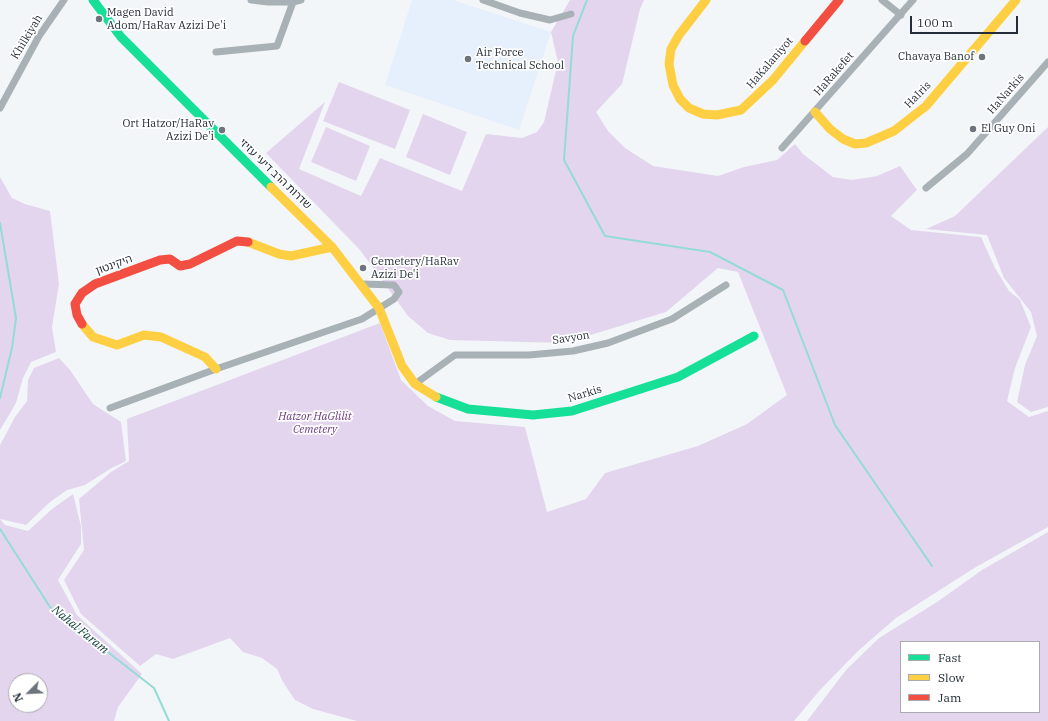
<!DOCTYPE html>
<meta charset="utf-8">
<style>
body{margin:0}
#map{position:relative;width:1048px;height:721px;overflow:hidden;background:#f3f6f9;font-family:"IBM Plex Serif",serif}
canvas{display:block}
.legend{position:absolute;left:900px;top:641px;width:140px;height:72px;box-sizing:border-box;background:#fff;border:1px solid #a8abaf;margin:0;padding:5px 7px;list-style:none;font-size:12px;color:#252e38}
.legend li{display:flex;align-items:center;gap:8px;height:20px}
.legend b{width:20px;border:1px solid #a8abaf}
.north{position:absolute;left:8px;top:673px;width:40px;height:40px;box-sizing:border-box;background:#fff;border:1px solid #a8abaf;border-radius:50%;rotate:246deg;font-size:11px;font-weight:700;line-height:16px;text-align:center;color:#252e38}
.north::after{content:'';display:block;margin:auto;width:14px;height:18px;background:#6d747c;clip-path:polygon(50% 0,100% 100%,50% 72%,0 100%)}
.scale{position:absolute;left:910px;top:16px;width:108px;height:18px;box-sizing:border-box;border:2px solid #252e38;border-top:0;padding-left:5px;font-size:12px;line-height:14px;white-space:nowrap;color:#252e38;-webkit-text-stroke:3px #fff;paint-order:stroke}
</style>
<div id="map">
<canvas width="1048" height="721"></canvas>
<ul class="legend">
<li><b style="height:5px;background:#16e098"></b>Fast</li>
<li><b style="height:5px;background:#ffcf43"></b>Slow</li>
<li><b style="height:5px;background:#f24e42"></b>Jam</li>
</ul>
<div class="north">N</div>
<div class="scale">100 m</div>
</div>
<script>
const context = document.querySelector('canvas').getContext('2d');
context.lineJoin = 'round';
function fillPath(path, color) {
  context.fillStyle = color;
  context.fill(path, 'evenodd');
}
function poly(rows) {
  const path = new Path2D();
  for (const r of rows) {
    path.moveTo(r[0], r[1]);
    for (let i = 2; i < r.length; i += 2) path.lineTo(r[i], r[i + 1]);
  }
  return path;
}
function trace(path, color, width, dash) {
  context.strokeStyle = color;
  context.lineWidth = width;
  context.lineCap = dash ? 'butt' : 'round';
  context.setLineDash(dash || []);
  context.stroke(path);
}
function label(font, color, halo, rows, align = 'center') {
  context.font = font + ' "IBM Plex Serif","Noto Sans Hebrew",serif';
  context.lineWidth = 3.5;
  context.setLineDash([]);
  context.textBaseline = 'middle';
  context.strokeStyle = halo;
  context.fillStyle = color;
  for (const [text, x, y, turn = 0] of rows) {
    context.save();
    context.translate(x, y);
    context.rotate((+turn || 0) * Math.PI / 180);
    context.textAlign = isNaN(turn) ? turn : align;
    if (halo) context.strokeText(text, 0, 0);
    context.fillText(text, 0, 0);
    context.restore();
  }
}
fillPath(poly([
 [412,0,453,0,551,32,519,130,385,85]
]), '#e5f0fc');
fillPath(poly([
 [570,0,644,0,640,9,622,84,596,112,608,131,625,148,653,166,718,176,744,167,777,160,795,144,803,154,833,177,852,180,877,176,900,166,917,190,891,216,911,230,981,237,995,268,1009,291,1020,300,1031,327,1015,368,1007,401,1029,417,1048,411,1048,527,976,567,896,618,858,651,820,690,794,721,357,721,313,709,295,700,283,682,277,669,262,658,243,652,230,638,173,659,156,654,140,666,81,614,64,580,84,550,79,499,111,472,129,461,127,419,380,323,401,380,428,406,455,421,525,427,547,512,586,499,605,473,698,446,747,424,787,395,738,272,718,268,666,312,564,343,450,340,428,333,408,316,360,250,266,153,325,102,299,169,361,196,380,158,462,191,486,134,522,138,537,132,544,122,558,62,551,32],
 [339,82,410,110,395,149,323,121],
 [423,114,467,132,450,175,406,157],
 [326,127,370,146,356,181,311,162],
 [1048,127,1048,407,1031,412,1017,402,1025,365,1037,336,1031,312,1004,278,987,235,926,229,955,216],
 [0,177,12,198,25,204,50,211,59,284,52,327,56,352,31,362,23,378,16,403,0,430],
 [59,358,70,370,93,404,121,422,126,461,110,469,85,485,67,490,50,502,26,525,0,519,5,525,28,531,52,509,73,494,81,526,81,544,58,580,77,615,142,674,118,707,114,721,0,721,0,445,15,417,27,401,28,380,34,368],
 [16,681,40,681,40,705,16,705],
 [1048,532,1048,721,807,721,846,670,879,638,937,602,982,570],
 [901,642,1039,642,1039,712,901,712]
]), '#e4d5ee');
trace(poly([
 [587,0,573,36,564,160,605,236,710,252,783,290,835,425,932,566],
 [0,223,16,318,12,348,0,398],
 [0,529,50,607,154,688,169,721]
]), '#95dbd5', 2);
trace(poly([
 [251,0,268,2,293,2,301,0],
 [483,0,520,13,550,20,571,14],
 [882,0,901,15],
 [216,52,277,46,293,2],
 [0,108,39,36,64,0],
 [782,148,913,0],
 [926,188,967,154,1048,62],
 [415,384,455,355,529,355,573,351,608,343,672,319,726,285],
 [110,408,216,369,362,319,394,299,399,292,394,285,362,284]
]), '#a8b2b6', 7);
trace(poly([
 [93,0,121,37,271,187],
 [436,397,468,409,533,415,572,411,678,377,754,336]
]), '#16e098', 9);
trace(poly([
 [706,0,679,35,671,49,669,64,673,85,680,99,689,108,703,114,717,115,741,110,773,80,805,41],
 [815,112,830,129,843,139,855,144,866,143,894,131,926,106,1016,0],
 [271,187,332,247,379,308,402,366,415,384,436,397],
 [248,242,279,254,291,256,332,247],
 [82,324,93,337,117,345,144,335,161,337,205,357,216,369]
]), '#ffcf43', 9);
trace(poly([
 [805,41,839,0],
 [82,324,77,315,75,304,82,293,95,284,160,260,170,259,180,266,190,264,237,241,248,242]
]), '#f24e42', 9);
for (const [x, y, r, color] of [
 [99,19,4,"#6d747c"],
 [982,57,4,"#6d747c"],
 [468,59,4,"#6d747c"],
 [973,129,4,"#6d747c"],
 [222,130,4,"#6d747c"],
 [363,268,4,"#6d747c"]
]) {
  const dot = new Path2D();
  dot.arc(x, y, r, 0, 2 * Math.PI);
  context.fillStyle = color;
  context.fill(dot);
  trace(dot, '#fff', 1.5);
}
label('11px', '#252e38', '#fff', [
 ["Magen David",107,13],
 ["Adom/HaRav Azizi De'i",107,26],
 ["Air Force",476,53],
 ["Technical School",476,66],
 ["Chavaya Banof",974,57,"right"],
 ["Ort Hatzor/HaRav",214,124,"right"],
 ["Azizi De'i",214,137,"right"],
 ["El Guy Oni",981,129],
 ["Cemetery/HaRav",371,262],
 ["Azizi De'i",371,275]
], 'left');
label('11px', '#252e38', '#fff', [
 ["Khilkiyah",27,37,-59],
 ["HaKalaniyot",770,63,-49],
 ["HaRakefet",834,74,-49],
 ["HaNarkis",1006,94,-49],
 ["HaIris",918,95,-46],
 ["שדרות הרב דיעי עזיזי",275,174,44],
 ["היקינטון",114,265,-20],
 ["Savyon",571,338,-9],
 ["Narkis",585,394,-17]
]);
label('italic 11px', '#6c3a81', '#fff', [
 ["Hatzor HaGlilit",315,417],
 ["Cemetery",315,430]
]);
label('italic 12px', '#093935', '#fff', [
 ["Nahal Faram",80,630,39]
]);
</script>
